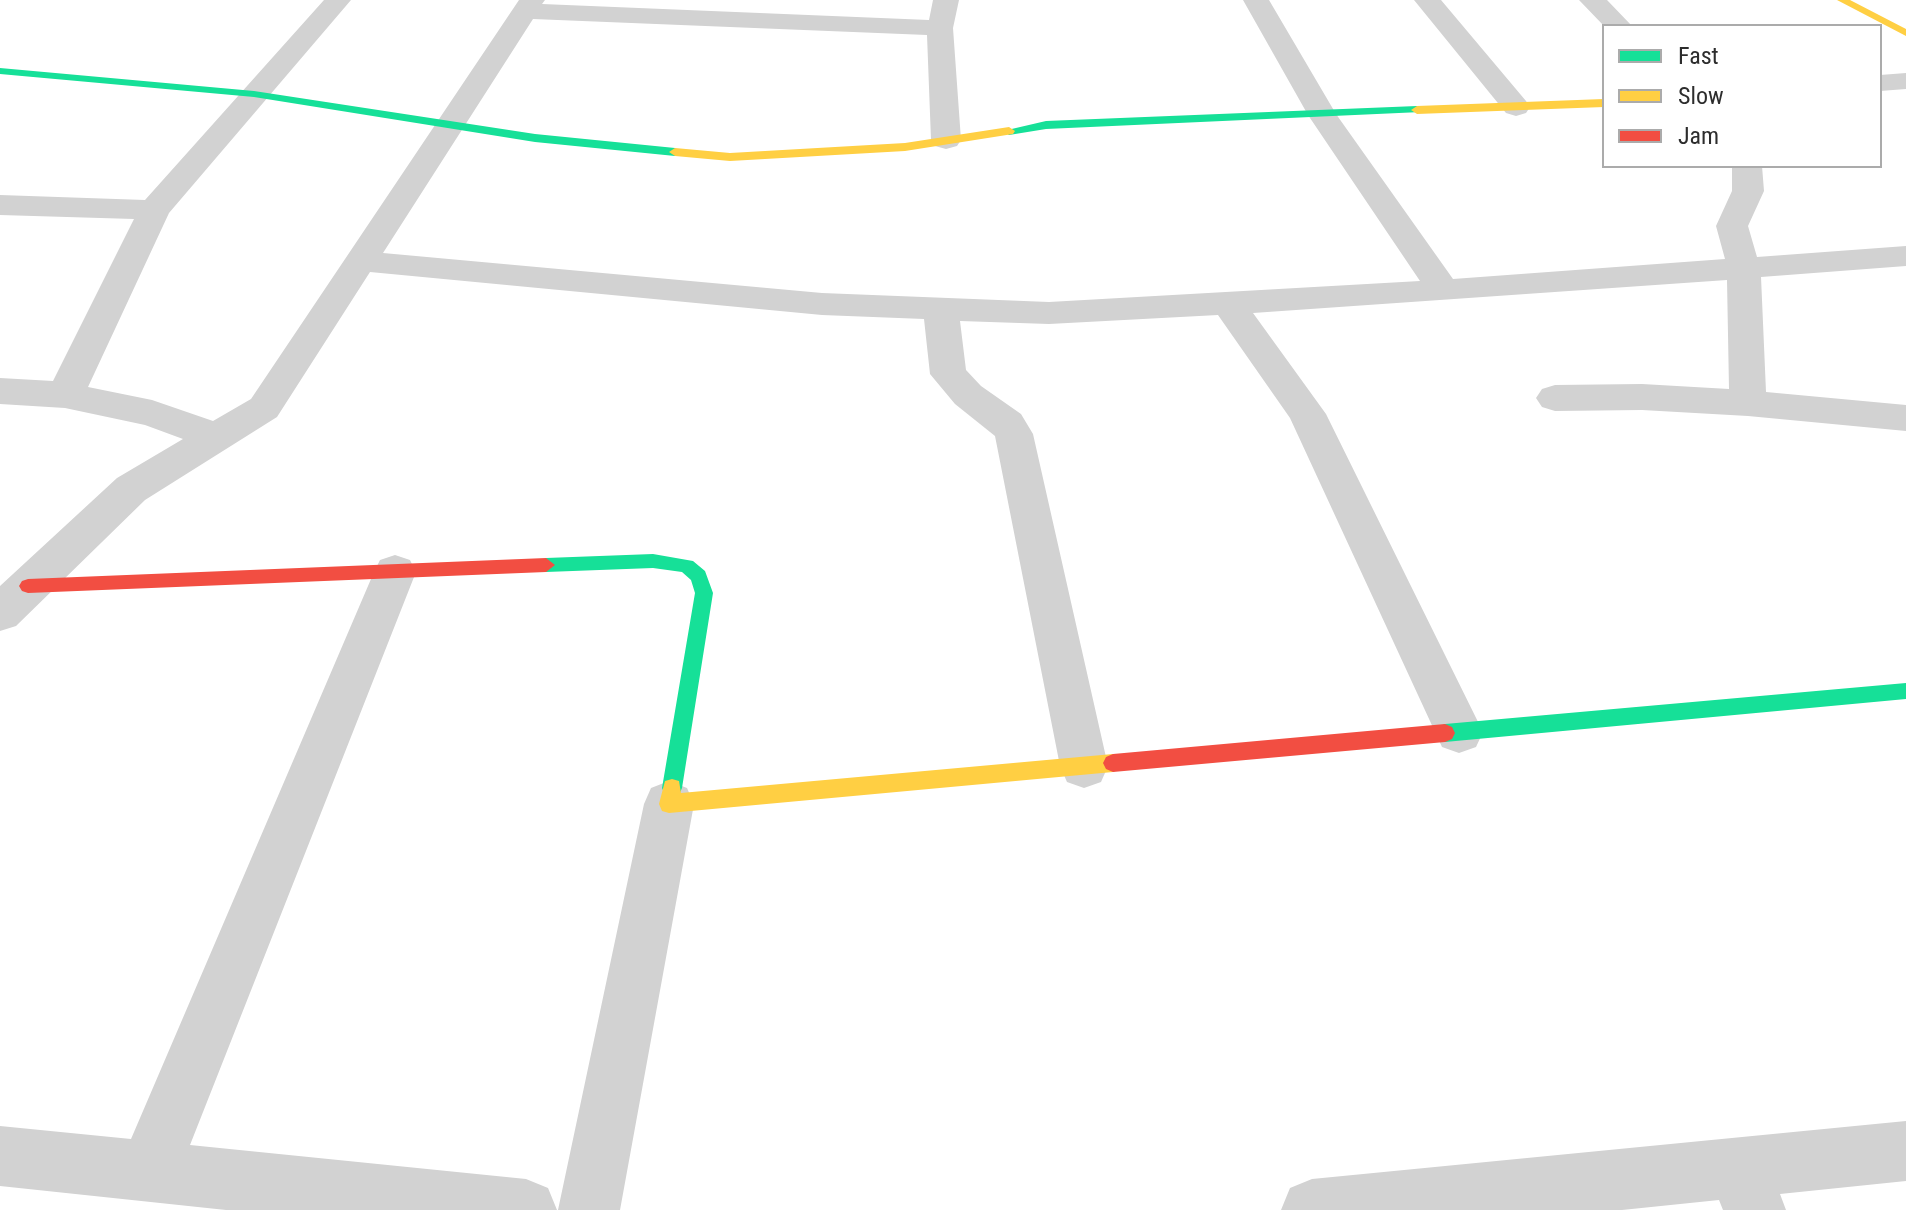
<!DOCTYPE html>
<style>
body{margin:0}
#map{position:relative;width:1906px;height:1210px;overflow:hidden;background:#fff;font-family:"Roboto Condensed",sans-serif}
canvas{display:block}
.legend{position:absolute;left:1602px;top:24px;width:280px;height:144px;box-sizing:border-box;background:#fff;border:2px solid #ababab;margin:0;padding:10px 14px;list-style:none;font-size:24px;color:#2d2d2d}
.legend li{display:flex;align-items:center;gap:16px;height:40px}
.legend b{width:40px;border:2px solid #ababab}
</style>
<div id="map">
<canvas width="1906" height="1210"></canvas>
<ul class="legend">
<li><b style="height:10px;background:#16e098"></b>Fast</li>
<li><b style="height:10px;background:#ffcf43"></b>Slow</li>
<li><b style="height:10px;background:#f24e42"></b>Jam</li>
</ul>
</div>
<script>
const context = document.querySelector('canvas').getContext('2d');
context.lineJoin = 'round';
function poly(rows) {
  const path = new Path2D();
  for (const r of rows) {
    path.moveTo(r[0], r[1]);
    for (let i = 2; i < r.length; i += 2) path.lineTo(r[i], r[i + 1]);
  }
  return path;
}
function fillPath(path, color) {
  context.fillStyle = color;
  context.fill(path, 'evenodd');
}
fillPath(poly([
 [324,0,351,0,169,213,88,387,152,400,213,421,251,399,519,0,545,0,542,4,929,20,933,0,959,0,953,28,961,140,957,146,946,149,935,146,931,140,927,35,533,19,383,253,822,293,1049,302,1420,281,1308,115,1243,0,1269,0,1336,114,1453,279,1725,259,1716,226,1732,191,1732,166,1762,166,1764,191,1748,226,1757,257,1906,246,1906,266,1761,277,1766,392,1906,405,1906,431,1748,416,1642,410,1555,411,1542,407,1536,398,1542,389,1555,385,1642,384,1729,389,1727,280,1253,313,1326,414,1483,732,1476,747,1459,753,1442,747,1290,418,1218,315,1049,324,960,321,966,370,981,386,1021,414,1033,434,1108,766,1101,782,1084,788,1067,782,1060,766,995,436,955,404,930,374,924,319,822,315,370,272,277,417,145,500,16,626,0,631,0,586,117,478,183,439,145,425,65,408,0,404,0,378,53,381,134,219,0,215,0,195,145,200,324,0],
 [1414,0,1441,0,1526,101,1530,107,1526,113,1516,116,1506,113,1414,0],
 [1579,0,1607,0,1632,26,1604,26,1579,0],
 [1906,73,1906,89,1880,91,1880,75,1906,73],
 [395,555,410,560,416,572,190,1145,526,1179,548,1188,557,1210,226,1210,0,1186,0,1126,131,1139,374,572,380,560,395,555],
 [669,781,687,788,694,804,620,1210,558,1210,644,804,651,788,669,781],
 [1906,1121,1906,1181,1780,1194,1786,1210,1723,1210,1719,1200,1622,1210,1281,1210,1290,1188,1312,1179,1906,1121]
]), '#d2d2d2');
fillPath(poly([
 [0,68,254,91,535,134,675,148,681,152,675,156,535,142,254,97,0,74,0,68],
 [1417,106,1423,110,1421,112,1046,129,1009,135,1003,131,1046,121,1417,106],
 [653,554,693,561,705,571,713,593,682,788,679,795,672,797,665,795,662,788,695,593,691,580,682,572,653,568,546,572,537,565,546,558,653,554],
 [1906,683,1906,699,1445,742,1438,739,1435,733,1438,727,1445,724,1906,683]
]), '#16e098');
fillPath(poly([
 [1837,0,1850,0,1906,29,1906,36,1837,0],
 [1604,99,1604,107,1417,114,1411,110,1417,106,1604,99],
 [1009,127,1015,131,1013,134,905,151,730,161,675,156,669,152,675,148,730,153,905,143,1009,127],
 [1113,754,1120,757,1123,763,1120,769,1113,772,669,813,662,811,659,804,665,781,672,779,679,781,681,793,1113,754]
]), '#ffcf43');
fillPath(poly([
 [546,558,555,565,546,572,28,593,22,591,19,586,22,581,28,579,546,558],
 [1445,724,1452,727,1455,733,1452,739,1445,742,1113,772,1106,769,1103,763,1106,757,1113,754,1445,724]
]), '#f24e42');
</script>
